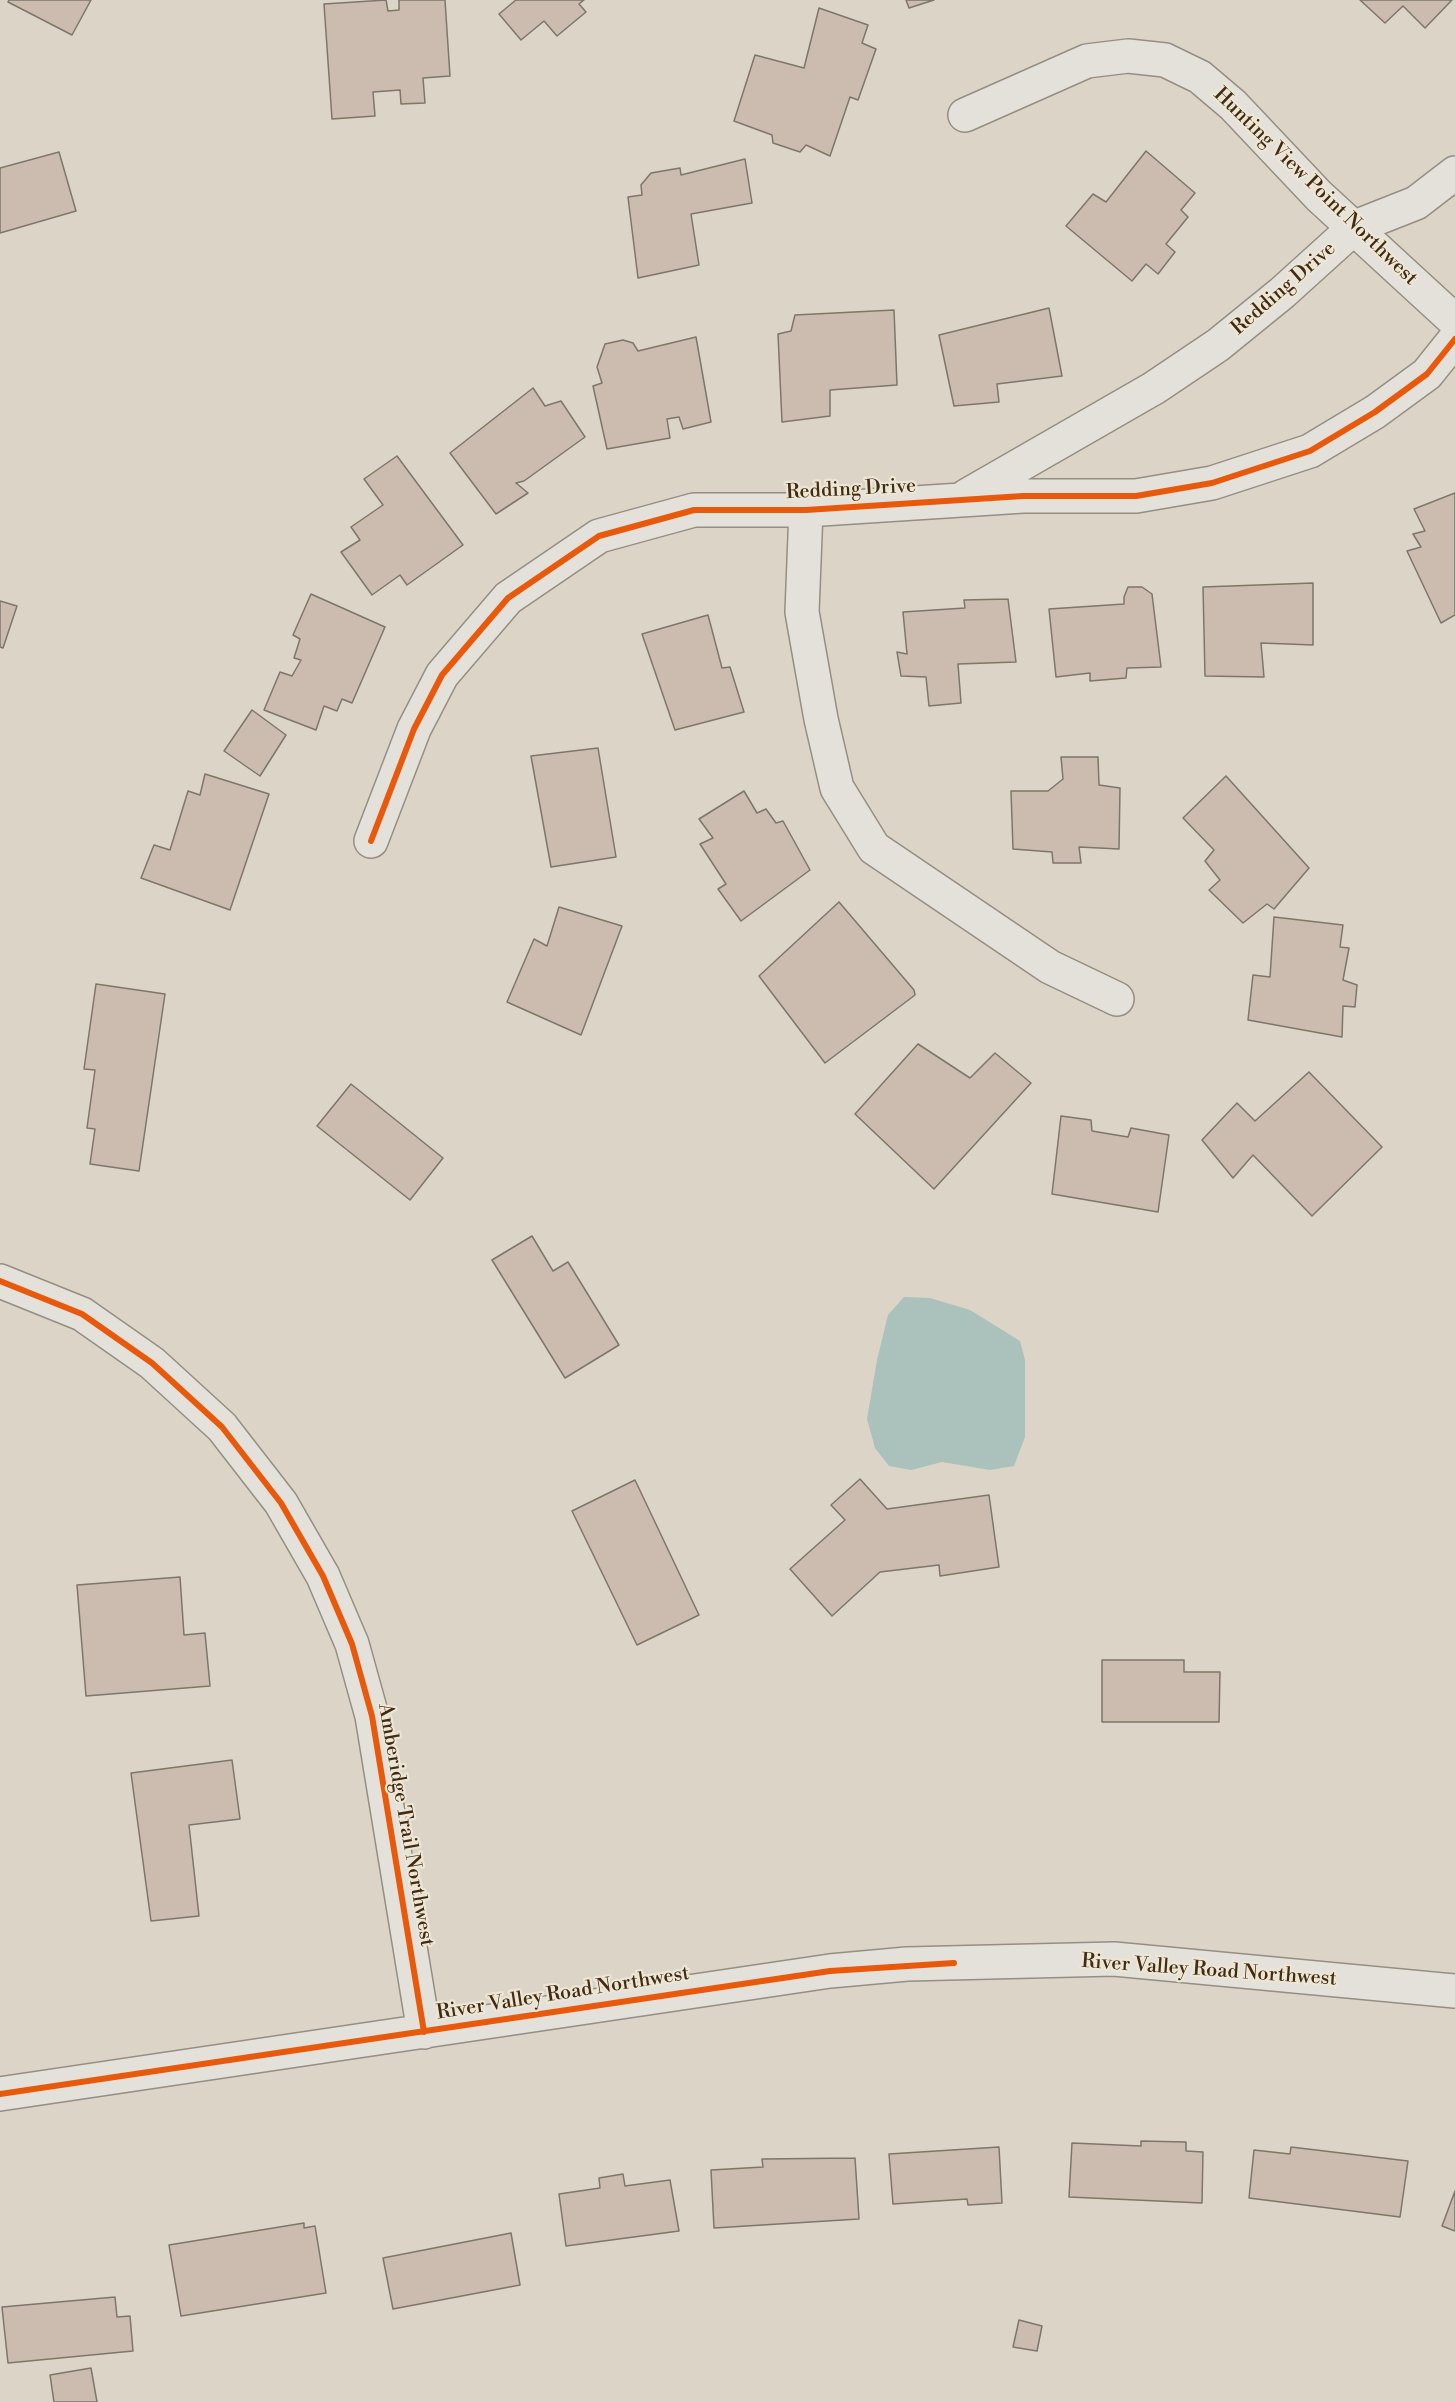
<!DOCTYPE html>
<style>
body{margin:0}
canvas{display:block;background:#dbd4c7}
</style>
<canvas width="1455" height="2402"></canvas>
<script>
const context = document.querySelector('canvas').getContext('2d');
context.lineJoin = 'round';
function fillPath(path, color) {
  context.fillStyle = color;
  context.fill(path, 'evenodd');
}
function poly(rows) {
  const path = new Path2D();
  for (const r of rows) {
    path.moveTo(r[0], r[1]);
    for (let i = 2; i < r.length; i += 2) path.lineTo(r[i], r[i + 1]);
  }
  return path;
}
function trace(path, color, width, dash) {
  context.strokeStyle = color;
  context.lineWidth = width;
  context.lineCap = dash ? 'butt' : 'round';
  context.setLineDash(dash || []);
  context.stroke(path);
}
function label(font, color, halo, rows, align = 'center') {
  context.font = font + ' "Libre Bodoni",serif';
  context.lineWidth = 4.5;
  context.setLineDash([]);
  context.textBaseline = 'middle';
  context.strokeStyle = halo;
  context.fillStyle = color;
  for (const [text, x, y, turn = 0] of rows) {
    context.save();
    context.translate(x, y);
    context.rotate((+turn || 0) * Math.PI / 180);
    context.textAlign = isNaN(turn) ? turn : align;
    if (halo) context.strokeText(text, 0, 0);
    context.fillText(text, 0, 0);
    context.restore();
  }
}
fillPath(poly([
 [904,1297,930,1298,970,1310,1020,1341,1025,1360,1025,1437,1014,1466,990,1470,942,1462,911,1470,889,1466,875,1448,867,1419,877,1360,888,1315]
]), '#abc1bb');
const building = poly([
 [9,0,91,0,72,35,8,2,9,0],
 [386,0,388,11,399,10,399,0,445,0,450,76,423,78,425,103,401,104,400,90,373,92,375,116,332,119,324,4,386,0],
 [516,0,584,0,579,4,586,12,557,36,544,21,521,40,499,14,516,0],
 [906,0,934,0,909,8,906,0],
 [1360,0,1452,0,1425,28,1403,6,1385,23,1360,0],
 [819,8,868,25,862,43,876,49,858,100,850,97,830,156,806,145,800,152,773,143,772,135,734,121,755,55,804,68,819,8],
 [1146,151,1195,193,1181,210,1188,217,1166,244,1175,252,1158,274,1146,264,1132,281,1066,226,1093,194,1106,202,1146,151],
 [59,152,76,211,0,233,0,168,59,152],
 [745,159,752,203,691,214,699,265,638,278,628,197,642,195,641,185,651,173,680,168,681,175,745,159],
 [1049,308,1062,376,997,384,999,402,954,406,939,335,1049,308],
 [894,310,897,385,830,390,830,416,782,422,778,334,791,331,795,315,894,310],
 [696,337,711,422,683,429,679,417,667,419,670,438,607,449,593,386,602,383,597,367,605,344,623,340,633,343,638,351,696,337],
 [533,388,545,406,561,401,585,437,524,481,516,483,528,493,496,514,450,453,533,388],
 [397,456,463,545,407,585,400,575,372,595,341,552,360,540,351,527,383,505,364,479,397,456],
 [1455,493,1455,615,1441,623,1407,551,1421,547,1413,534,1425,531,1414,509,1455,493],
 [1313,583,1313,645,1261,643,1264,677,1205,676,1203,587,1313,583],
 [1128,587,1142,587,1152,594,1161,667,1127,668,1126,678,1090,681,1090,673,1056,677,1049,609,1124,604,1124,597,1128,587],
 [311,594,385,627,352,703,342,699,337,711,324,706,316,730,264,710,280,672,292,676,301,660,294,658,300,639,293,635,311,594],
 [1008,599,1016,662,958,664,961,703,929,706,926,677,901,676,897,652,907,654,903,612,965,608,964,600,1008,599],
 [0,601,17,606,3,648,0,647,0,601],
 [708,615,722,668,730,667,744,712,675,730,642,634,708,615],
 [252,710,286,735,260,776,224,751,252,710],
 [598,748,616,857,551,867,531,756,598,748],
 [1061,757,1098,757,1099,785,1120,788,1119,849,1079,847,1081,863,1053,863,1052,852,1013,849,1011,791,1048,791,1063,779,1061,757],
 [205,774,269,794,230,910,141,878,154,845,170,850,188,791,200,795,205,774],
 [1226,776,1309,868,1274,909,1267,904,1243,923,1209,890,1220,880,1205,861,1214,850,1183,818,1226,776],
 [744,791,757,813,766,809,776,823,783,821,810,870,741,921,718,889,726,884,700,844,713,838,699,819,744,791],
 [839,902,914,990,915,995,825,1063,759,976,839,902],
 [559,907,622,926,581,1035,507,1002,534,939,547,946,559,907],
 [1274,917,1343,925,1340,947,1349,948,1343,980,1357,985,1355,1007,1343,1006,1342,1037,1248,1020,1253,975,1270,977,1274,917],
 [96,984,165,994,139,1171,90,1164,95,1129,87,1128,95,1070,84,1069,96,984],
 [918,1044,970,1078,995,1053,1031,1083,934,1189,855,1114,918,1044],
 [1309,1072,1382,1147,1312,1216,1253,1155,1233,1178,1202,1140,1237,1103,1255,1121,1309,1072],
 [351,1084,443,1158,410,1200,317,1126,351,1084],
 [1061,1116,1091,1120,1092,1131,1128,1137,1131,1128,1169,1135,1158,1212,1052,1194,1061,1116],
 [532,1236,553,1271,568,1262,619,1345,565,1378,492,1260,532,1236],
 [860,1479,887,1509,989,1495,999,1567,940,1576,939,1565,880,1572,832,1616,790,1569,845,1520,831,1505,860,1479],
 [635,1480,699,1615,637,1645,572,1511,635,1480],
 [180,1577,184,1635,205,1633,210,1686,86,1696,77,1585,180,1577],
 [1102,1660,1184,1660,1184,1672,1220,1672,1219,1722,1102,1722,1102,1660],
 [232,1760,240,1819,189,1825,199,1916,151,1921,131,1773,232,1760],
 [1141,2141,1186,2142,1186,2151,1203,2152,1202,2203,1069,2197,1072,2143,1141,2146,1141,2141],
 [999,2147,1002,2203,968,2205,967,2199,893,2204,889,2154,999,2147],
 [1291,2147,1408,2161,1400,2217,1249,2198,1254,2150,1290,2154,1291,2147],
 [855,2158,859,2219,714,2228,711,2170,763,2167,762,2159,855,2158],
 [623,2174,625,2186,670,2180,679,2231,566,2246,559,2194,600,2188,599,2178,623,2174],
 [1455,2191,1455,2231,1442,2226,1455,2191],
 [304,2223,304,2228,315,2226,326,2293,181,2316,169,2245,304,2223],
 [511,2233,520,2285,393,2309,383,2258,511,2233],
 [115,2297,117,2317,130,2316,133,2351,8,2363,2,2307,115,2297],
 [1019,2320,1042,2326,1037,2351,1013,2347,1019,2320],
 [91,2368,97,2402,54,2402,50,2375,91,2368]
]);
fillPath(building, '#cbbcaf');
trace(building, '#7e766c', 1.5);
const minor = poly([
 [965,115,1087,61,1128,56,1165,60,1200,77,1233,105,1319,196,1455,321],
 [966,496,1154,388,1218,345,1282,293,1355,227,1416,203,1455,173],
 [806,510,802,612,821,719,837,788,874,848,1050,967,1117,999],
 [371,841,414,729,442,675,508,598,599,536,694,510,806,510,1023,496,1136,496,1212,483,1310,451,1375,412,1427,374,1455,339],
 [0,1281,82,1314,152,1363,222,1427,281,1503,323,1576,352,1644,372,1716,424,2032],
 [0,2094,830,1971,907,1964,1114,1959,1455,1991]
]);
trace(minor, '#958e83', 36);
trace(minor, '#e4e1da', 33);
trace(poly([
 [371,841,414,729,442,675,508,598,599,536,694,510,806,510,1023,496,1136,496,1212,483,1310,451,1375,412,1427,374,1455,339],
 [0,1281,82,1314,152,1363,222,1427,281,1503,323,1576,352,1644,372,1716,424,2032],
 [0,2094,830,1971,954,1963]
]), '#e8590c', 6);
label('20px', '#412b13', '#ede6d5', [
 ["Hunting View Point Northwest",1315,187,44],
 ["Redding Drive",1284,289,-41],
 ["Redding Drive",851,490,-3],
 ["Amberidge Trail Northwest",405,1825,80],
 ["River Valley Road Northwest",1209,1971,4],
 ["River Valley Road Northwest",563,1994,-9]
]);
</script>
